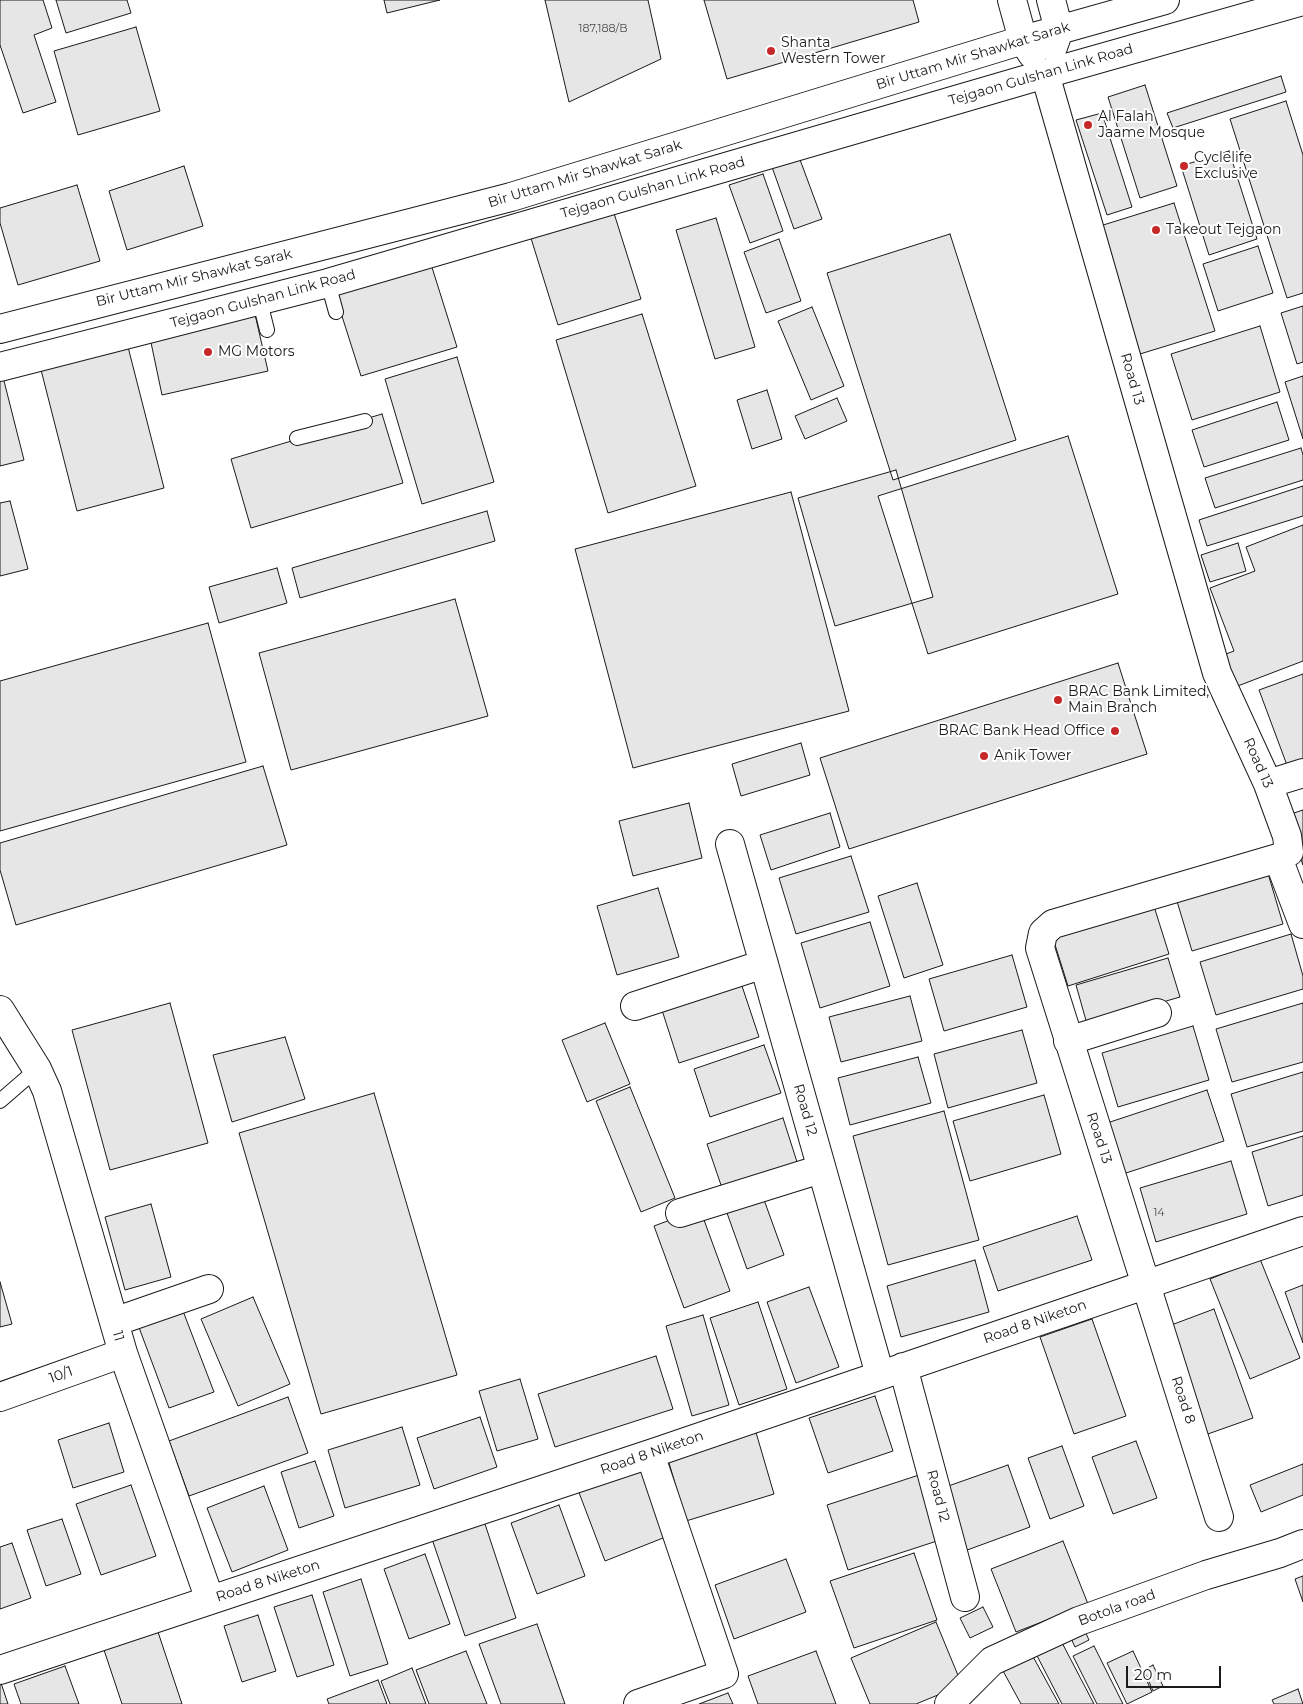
<!DOCTYPE html>
<style>
body{margin:0}
#map{position:relative;width:1303px;height:1704px;overflow:hidden;background:#fff;font-family:Montserrat,sans-serif}
canvas{display:block}
.scale{position:absolute;left:1126px;top:1666px;width:95px;height:22px;box-sizing:border-box;border:2px solid #1a1a1a;border-top:0;padding-left:6px;font-size:15px;line-height:18px;white-space:nowrap;color:#1a1a1a;-webkit-text-stroke:4px #fff;paint-order:stroke}
</style>
<div id="map">
<canvas width="1303" height="1704"></canvas>
<div class="scale">20 m</div>
</div>
<script>
const context = document.querySelector('canvas').getContext('2d');
context.lineJoin = 'round';
function fillPath(path, color) {
  context.fillStyle = color;
  context.fill(path, 'evenodd');
}
function poly(rows) {
  const path = new Path2D();
  for (const r of rows) {
    path.moveTo(r[0], r[1]);
    for (let i = 2; i < r.length; i += 2) path.lineTo(r[i], r[i + 1]);
  }
  return path;
}
function trace(path, color, width, dash) {
  context.strokeStyle = color;
  context.lineWidth = width;
  context.lineCap = dash ? 'butt' : 'round';
  context.setLineDash(dash || []);
  context.stroke(path);
}
function label(font, color, halo, rows, align = 'center') {
  context.font = font + ' Montserrat,sans-serif';
  context.lineWidth = 4;
  context.setLineDash([]);
  context.textBaseline = 'middle';
  context.strokeStyle = halo;
  context.fillStyle = color;
  for (const [text, x, y, turn = 0] of rows) {
    context.save();
    context.translate(x, y);
    context.rotate((+turn || 0) * Math.PI / 180);
    context.textAlign = isNaN(turn) ? turn : align;
    if (halo) context.strokeText(text, 0, 0);
    context.fillText(text, 0, 0);
    context.restore();
  }
}
const building = poly([
 [0,0,43,0,52,28,34,35,56,102,23,113,0,45,0,0],
 [56,0,127,0,131,13,66,33,56,0],
 [384,0,440,0,387,13,384,0],
 [545,0,648,0,661,59,569,102,545,0],
 [704,0,913,0,919,22,727,79,704,0],
 [136,27,160,111,78,135,54,51,136,27],
 [1281,76,1286,92,1173,128,1167,113,1281,76],
 [1145,85,1177,186,1140,198,1108,97,1145,85],
 [1286,101,1303,155,1303,293,1287,298,1230,119,1286,101],
 [1102,113,1132,207,1107,215,1076,120,1102,113],
 [1229,151,1257,239,1209,255,1181,166,1229,151],
 [799,157,822,219,794,229,772,167,799,157],
 [184,166,203,226,127,250,109,191,184,166],
 [763,174,783,231,750,243,729,185,763,174],
 [77,185,100,261,18,285,0,223,0,208,77,185],
 [1174,203,1215,331,1140,354,1100,226,1174,203],
 [613,210,641,299,558,325,530,235,613,210],
 [716,218,755,347,715,359,676,230,716,218],
 [950,234,1016,440,893,480,827,273,950,234],
 [779,239,801,301,766,313,744,252,779,239],
 [1258,246,1273,293,1218,311,1203,264,1258,246],
 [430,261,457,347,361,376,334,291,430,261],
 [1303,306,1303,362,1297,364,1281,313,1303,306],
 [812,307,844,386,811,400,778,321,812,307],
 [254,310,268,371,162,395,149,333,254,310],
 [642,314,696,486,608,513,556,340,642,314],
 [1260,326,1280,392,1192,420,1171,354,1260,326],
 [126,339,164,488,77,511,39,362,126,339],
 [457,357,494,482,422,504,385,379,457,357],
 [1303,376,1303,439,1285,382,1303,376],
 [3,377,24,460,0,466,0,378,3,377],
 [767,390,782,439,752,449,737,400,767,390],
 [837,398,847,421,805,439,795,416,837,398],
 [1277,402,1289,440,1204,467,1192,430,1277,402],
 [382,414,403,483,251,528,231,459,382,414],
 [1068,436,1118,594,928,654,878,496,1068,436],
 [1301,448,1303,455,1303,480,1215,508,1205,478,1301,448],
 [896,470,933,597,835,626,798,498,896,470],
 [1303,486,1303,516,1207,546,1199,520,1303,486],
 [791,492,849,711,633,768,575,549,791,492],
 [10,501,28,569,0,576,0,503,10,501],
 [487,511,495,541,300,598,292,568,487,511],
 [1303,525,1303,661,1222,692,1210,660,1234,651,1210,588,1255,571,1246,547,1303,525],
 [1238,543,1246,571,1210,582,1201,555,1238,543],
 [277,568,287,603,219,623,209,587,277,568],
 [455,599,488,716,291,770,259,653,455,599],
 [208,623,246,762,0,831,0,681,208,623],
 [1118,663,1147,754,849,849,820,758,1118,663],
 [1303,674,1303,771,1291,776,1259,690,1303,674],
 [801,743,810,775,741,796,732,764,801,743],
 [263,766,287,845,16,925,0,870,0,843,263,766],
 [689,803,702,858,633,876,619,821,689,803],
 [1303,810,1303,865,1285,816,1303,810],
 [830,813,840,847,771,870,760,835,830,813],
 [851,856,869,912,796,934,779,878,851,856],
 [1267,870,1283,924,1192,951,1176,898,1267,870],
 [917,883,943,965,904,978,878,896,917,883],
 [658,888,679,957,617,975,597,906,658,888],
 [1152,900,1169,954,1068,986,1051,932,1152,900],
 [870,922,890,986,820,1008,801,943,870,922],
 [1291,934,1303,976,1303,989,1216,1015,1200,962,1291,934],
 [1012,955,1027,1007,944,1031,929,979,1012,955],
 [1168,958,1180,997,1087,1024,1076,985,1168,958],
 [740,980,759,1037,679,1063,661,1007,740,980],
 [910,996,922,1041,841,1062,829,1017,910,996],
 [170,1003,208,1143,110,1170,72,1030,170,1003],
 [1303,1003,1303,1062,1232,1082,1216,1029,1303,1003],
 [605,1023,630,1084,587,1102,562,1040,605,1023],
 [1193,1026,1209,1080,1118,1107,1102,1053,1193,1026],
 [1022,1030,1037,1083,948,1108,934,1054,1022,1030],
 [285,1037,305,1099,232,1122,213,1055,285,1037],
 [764,1045,781,1093,710,1117,694,1069,764,1045],
 [918,1057,931,1103,850,1125,838,1078,918,1057],
 [1303,1072,1303,1131,1247,1147,1231,1094,1303,1072],
 [630,1087,675,1198,641,1212,596,1101,630,1087],
 [1207,1090,1224,1141,1123,1174,1107,1123,1207,1090],
 [374,1093,457,1375,321,1414,239,1133,374,1093],
 [1044,1095,1061,1154,970,1181,953,1121,1044,1095],
 [944,1111,979,1240,888,1265,853,1136,944,1111],
 [783,1118,797,1162,722,1188,707,1144,783,1118],
 [1303,1136,1303,1195,1268,1206,1252,1152,1303,1136],
 [1231,1161,1247,1214,1156,1242,1140,1188,1231,1161],
 [759,1186,784,1255,747,1269,722,1199,759,1186],
 [151,1204,171,1277,125,1290,105,1217,151,1204],
 [700,1209,730,1291,684,1308,654,1226,700,1209],
 [1077,1216,1092,1260,998,1291,983,1247,1077,1216],
 [1260,1259,1300,1358,1250,1379,1210,1279,1260,1259],
 [975,1260,989,1312,901,1337,887,1286,975,1260],
 [0,1282,12,1324,0,1327,0,1282],
 [1303,1285,1303,1343,1285,1292,1303,1285],
 [809,1287,839,1367,796,1383,767,1302,809,1287],
 [253,1297,290,1384,238,1406,201,1319,253,1297],
 [178,1298,214,1392,169,1408,134,1314,178,1298],
 [758,1302,787,1389,739,1405,710,1318,758,1302],
 [1214,1309,1253,1418,1205,1435,1166,1327,1214,1309],
 [703,1315,729,1405,692,1416,666,1326,703,1315],
 [1092,1319,1126,1416,1074,1434,1040,1337,1092,1319],
 [656,1356,673,1409,555,1447,538,1394,656,1356],
 [520,1379,538,1439,497,1451,479,1391,520,1379],
 [875,1396,893,1451,828,1473,809,1418,875,1396],
 [288,1397,308,1453,189,1496,169,1441,288,1397],
 [480,1417,497,1467,434,1489,417,1438,480,1417],
 [109,1423,124,1472,73,1488,58,1440,109,1423],
 [402,1427,420,1485,345,1508,328,1450,402,1427],
 [755,1429,774,1494,686,1521,667,1456,755,1429],
 [1136,1441,1157,1498,1113,1514,1092,1457,1136,1441],
 [1062,1446,1084,1506,1050,1519,1028,1458,1062,1446],
 [315,1461,334,1516,299,1528,281,1472,315,1461],
 [1303,1464,1303,1495,1261,1512,1250,1485,1303,1464],
 [640,1465,668,1536,605,1561,578,1490,640,1465],
 [1008,1465,1030,1527,959,1553,937,1490,1008,1465],
 [919,1475,940,1540,848,1570,827,1505,919,1475],
 [131,1485,156,1556,101,1575,76,1504,131,1485],
 [264,1486,288,1550,232,1572,207,1508,264,1486],
 [559,1505,585,1576,537,1594,511,1523,559,1505],
 [62,1519,81,1574,46,1586,27,1530,62,1519],
 [484,1521,516,1618,465,1636,432,1539,484,1521],
 [1063,1541,1088,1604,1016,1632,991,1569,1063,1541],
 [12,1543,31,1598,0,1609,0,1547,12,1543],
 [914,1553,937,1620,854,1648,830,1581,914,1553],
 [425,1554,450,1624,409,1639,384,1569,425,1554],
 [786,1559,806,1612,734,1639,715,1585,786,1559],
 [1303,1576,1303,1602,1295,1579,1303,1576],
 [361,1579,388,1664,350,1676,323,1592,361,1579],
 [312,1595,334,1665,297,1677,274,1607,312,1595],
 [983,1607,993,1627,970,1638,960,1618,983,1607],
 [258,1615,276,1671,242,1682,224,1626,258,1615],
 [936,1622,962,1685,916,1704,870,1704,851,1658,936,1622],
 [537,1624,565,1704,501,1704,479,1644,537,1624],
 [1084,1629,1089,1640,1075,1647,1070,1636,1084,1629],
 [158,1632,182,1704,122,1704,104,1650,158,1632],
 [1059,1637,1094,1704,1062,1704,1034,1650,1059,1637],
 [1094,1646,1123,1704,1097,1704,1073,1656,1094,1646],
 [466,1651,487,1704,429,1704,416,1670,466,1651],
 [816,1651,836,1704,758,1704,748,1676,816,1651],
 [1133,1651,1152,1692,1127,1704,1107,1663,1133,1651],
 [1031,1653,1059,1704,1021,1704,1002,1669,1031,1653],
 [1153,1665,1163,1686,1153,1691,1144,1670,1153,1665],
 [65,1666,79,1704,21,1704,14,1684,65,1666],
 [412,1668,426,1704,390,1704,381,1681,412,1668],
 [378,1680,387,1704,329,1704,327,1699,378,1680],
 [0,1683,1,1683,8,1704,0,1704,0,1683],
 [1298,1689,1303,1704,1274,1704,1272,1700,1298,1689],
 [728,1693,733,1704,699,1704,728,1693]
]);
fillPath(building, '#e6e6e6');
trace(building, '#1a1a1a', 1);
const lane = poly([
 [328,283,336,312],
 [260,302,267,330],
 [297,438,365,421],
 [0,1101,37,1069]
]);
const street = poly([
 [1045,74,1217,673,1268,784,1287,836,1289,852,1278,858,1053,924,1043,933,1040,948,1219,1517],
 [1268,784,1303,773],
 [730,844,880,1375],
 [1278,858,1303,924],
 [635,1006,764,964],
 [0,1010,37,1069,47,1091,123,1353,210,1600],
 [1068,1041,1157,1013],
 [680,1213,821,1169],
 [114,1322,209,1289],
 [903,1367,965,1597],
 [0,1397,123,1353],
 [0,1670,659,1451,1303,1231],
 [638,1704,724,1674,650,1454],
 [949,1704,992,1661,1079,1621,1206,1575,1280,1553,1303,1544]
]);
const secondary = poly([
 [1012,0,1023,40,1032,54],
 [1051,0,1059,30,1053,47],
 [0,329,511,197,1023,40,1165,0],
 [0,367,328,283,1045,74,1303,1]
]);
trace(lane, '#1a1a1a', 16);
trace(street, '#1a1a1a', 30);
trace(secondary, '#1a1a1a', 30);
trace(lane, '#fff', 14);
trace(street, '#fff', 28);
trace(secondary, '#fff', 28);
for (const [x, y, r, color] of [
 [771,51,5,"#c62828"],
 [1088,125,5,"#c62828"],
 [1184,166,5,"#c62828"],
 [1156,230,5,"#c62828"],
 [208,352,5,"#c62828"],
 [1058,700,5,"#c62828"],
 [1115,731,5,"#c62828"],
 [984,756,5,"#c62828"]
]) {
  const dot = new Path2D();
  dot.arc(x, y, r, 0, 2 * Math.PI);
  context.fillStyle = color;
  context.fill(dot);
  trace(dot, '#fff', 2);
}
label('11px', '#4d4d4d', null, [
 ["187,188/B",603,29],
 ["14",1159,1213]
]);
label('14px', '#1a1a1a', '#fff', [
 ["Shanta",781,43],
 ["Western Tower",781,59],
 ["Al Falah",1098,117],
 ["Jaame Mosque",1098,133],
 ["Cyclelife",1194,158],
 ["Exclusive",1194,174],
 ["Takeout Tejgaon",1166,230],
 ["MG Motors",218,352],
 ["BRAC Bank Limited,",1068,692],
 ["Main Branch",1068,708],
 ["BRAC Bank Head Office",1105,731,"right"],
 ["Anik Tower",994,756]
], 'left');
label('14px', '#1a1a1a', '#fff', [
 ["Bir Uttam Mir Shawkat Sarak",973,56,-17],
 ["Tejgaon Gulshan Link Road",1041,75,-16],
 ["Bir Uttam Mir Shawkat Sarak",585,174,-17],
 ["Tejgaon Gulshan Link Road",653,188,-16],
 ["Bir Uttam Mir Shawkat Sarak",194,278,-14],
 ["Tejgaon Gulshan Link Road",263,299,-15],
 ["Road 13",1132,379,74],
 ["Road 13",1258,763,66],
 ["Road 12",805,1110,74],
 ["Road 13",1099,1138,72],
 ["Road 8 Niketon",1035,1322,-19],
 ["11",118,1336,74],
 ["10/1",61,1375,-20],
 ["Road 8",1183,1400,72],
 ["Road 8 Niketon",652,1453,-19],
 ["Road 12",938,1496,75],
 ["Road 8 Niketon",268,1581,-18],
 ["Botola road",1117,1608,-20]
]);
</script>
